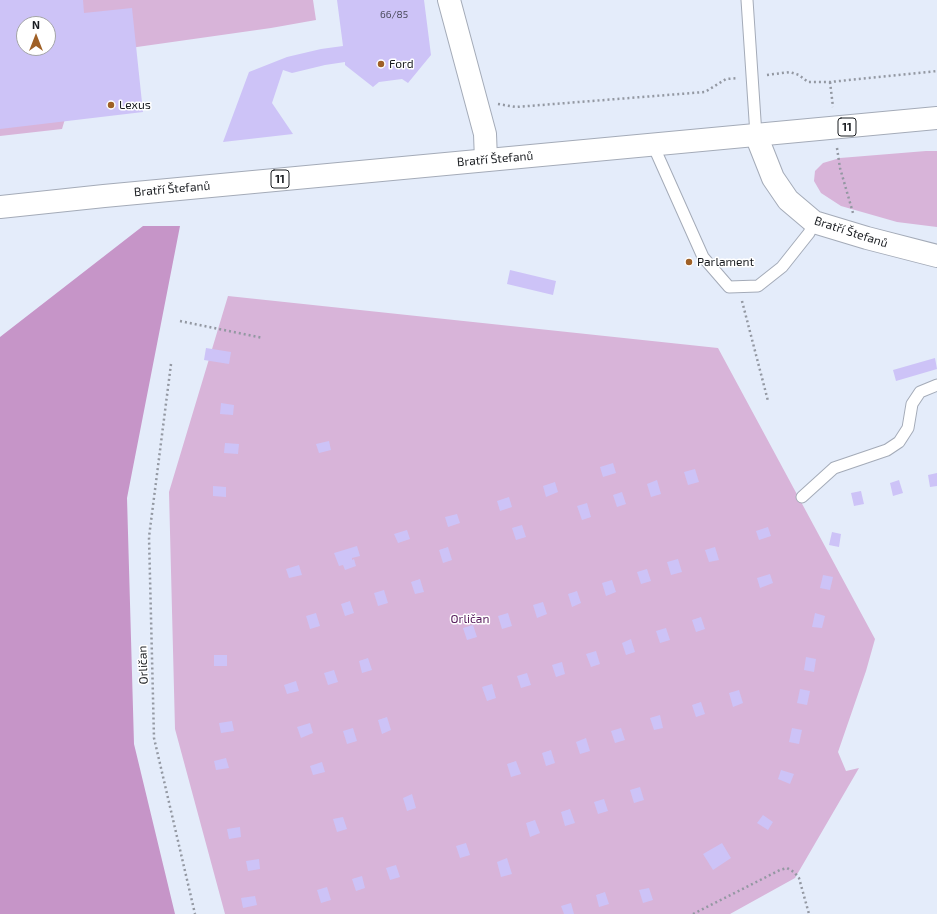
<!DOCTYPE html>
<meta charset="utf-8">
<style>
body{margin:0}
#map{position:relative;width:937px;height:914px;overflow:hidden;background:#e4ecfa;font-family:"Exo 2",sans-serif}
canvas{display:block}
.north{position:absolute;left:16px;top:16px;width:40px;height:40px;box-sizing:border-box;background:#fff;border:1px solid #a3a4a6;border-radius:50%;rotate:0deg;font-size:11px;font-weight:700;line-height:16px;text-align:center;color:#191c20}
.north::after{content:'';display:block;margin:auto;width:14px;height:18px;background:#9f6026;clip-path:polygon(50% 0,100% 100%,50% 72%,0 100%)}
</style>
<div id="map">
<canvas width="937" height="914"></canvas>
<div class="north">N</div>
</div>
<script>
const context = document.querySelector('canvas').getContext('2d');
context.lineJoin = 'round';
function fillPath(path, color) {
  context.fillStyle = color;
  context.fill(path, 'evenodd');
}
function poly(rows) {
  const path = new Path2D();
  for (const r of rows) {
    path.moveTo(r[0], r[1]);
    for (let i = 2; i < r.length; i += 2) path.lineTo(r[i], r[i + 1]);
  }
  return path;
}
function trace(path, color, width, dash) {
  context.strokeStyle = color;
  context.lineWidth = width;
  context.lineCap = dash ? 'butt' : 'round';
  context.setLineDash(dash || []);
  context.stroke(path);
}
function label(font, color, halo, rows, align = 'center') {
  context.font = font + ' "Exo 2",sans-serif';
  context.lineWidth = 3;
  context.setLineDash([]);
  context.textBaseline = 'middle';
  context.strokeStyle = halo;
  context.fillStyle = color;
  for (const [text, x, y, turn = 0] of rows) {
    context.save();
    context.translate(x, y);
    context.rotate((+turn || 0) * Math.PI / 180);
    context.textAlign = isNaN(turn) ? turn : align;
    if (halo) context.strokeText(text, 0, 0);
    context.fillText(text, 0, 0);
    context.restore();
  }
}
fillPath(poly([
 [0,0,313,0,316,20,271,28,137,47,75,66,65,119,62,129,0,136],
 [24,24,48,24,48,48,24,48],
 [926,151,937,151,937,227,897,222,841,206,821,193,814,181,815,171,823,163,840,158],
 [228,296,718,348,875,639,866,671,838,752,846,771,859,768,795,878,730,914,225,914,175,729,169,492]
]), '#d8b4d9');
fillPath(poly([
 [143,226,180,226,127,498,134,744,175,914,0,914,0,337]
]), '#c695c8');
fillPath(poly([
 [0,0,83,0,84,13,132,8,143,112,0,129],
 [24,24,48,24,48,48,24,48],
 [337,0,424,0,431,55,408,83,402,79,379,82,373,87,345,65,345,62,325,65,292,73,283,70,272,103,293,134,223,142,249,72,287,57,321,49,343,46],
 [510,270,556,281,553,295,507,284],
 [206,348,231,352,229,364,204,360],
 [935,358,937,369,896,381,893,370],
 [221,403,234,405,233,415,220,414],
 [329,441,331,450,319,453,316,444],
 [225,443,239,444,238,454,224,453],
 [613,463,616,473,603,477,600,467],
 [695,469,699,482,688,485,684,472],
 [937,473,937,486,930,487,928,475],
 [657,480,661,494,651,497,647,484],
 [899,480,903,493,893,496,890,483],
 [555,482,558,492,546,497,543,486],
 [213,486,226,487,226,497,213,496],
 [861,491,864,504,854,506,851,493],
 [622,492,626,504,617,507,613,495],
 [509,497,512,507,500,511,497,501],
 [587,503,591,517,582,520,577,506],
 [457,514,460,523,448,527,445,517],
 [522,525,526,537,516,540,512,528],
 [768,527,771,536,759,540,756,531],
 [407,530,410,539,398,543,394,534],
 [832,532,841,534,839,547,829,545],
 [357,546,360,556,352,558,352,560,354,559,356,566,345,570,343,565,339,566,334,553],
 [448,547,452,560,443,563,439,550],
 [715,547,719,560,709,562,705,550],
 [678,559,682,572,671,575,667,562],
 [299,565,302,575,289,578,286,569],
 [647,569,651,581,641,584,637,572],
 [770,574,773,583,760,588,757,578],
 [823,575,833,577,830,590,820,588],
 [420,579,424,592,415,594,411,582],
 [612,580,616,592,606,596,602,583],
 [384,590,388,603,378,606,374,593],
 [577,591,581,603,572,607,568,594],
 [350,601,354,613,345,616,341,604],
 [543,602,547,614,537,618,533,605],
 [316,613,320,626,310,629,306,616],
 [508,613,512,626,502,629,498,616],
 [815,613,825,616,822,628,812,627],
 [701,617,705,629,696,632,692,620],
 [473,625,477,637,467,640,463,628],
 [666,628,670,640,660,643,656,631],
 [631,639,635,652,626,655,622,643],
 [596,651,600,664,591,667,586,654],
 [214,655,227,655,227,666,214,666],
 [806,657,816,659,814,672,804,670],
 [368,658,372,670,362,673,359,661],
 [562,662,565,674,556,677,552,665],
 [334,670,338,682,328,685,324,673],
 [527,673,531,685,521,688,517,676],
 [296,681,299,691,287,694,284,685],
 [492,684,496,698,487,701,482,687],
 [800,689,810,691,807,705,797,703],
 [739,690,743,703,733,707,729,693],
 [701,702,705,714,696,717,692,705],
 [660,715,663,728,654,730,650,718],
 [387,717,391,730,382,734,378,720],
 [232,721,234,731,221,733,219,723],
 [310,723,313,733,301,738,297,727],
 [353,728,357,741,347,744,343,731],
 [621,728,625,740,615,743,611,731],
 [792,728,802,730,799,744,789,742],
 [586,738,590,751,580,754,576,742],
 [551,750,555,763,546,766,542,753],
 [226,758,229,768,216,770,214,761],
 [516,761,521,774,511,777,507,764],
 [322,762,325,772,313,775,310,766],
 [781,770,794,774,790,784,778,779],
 [640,787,644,800,634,803,630,790],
 [412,794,416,808,407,811,403,798],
 [604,799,608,811,598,814,594,802],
 [570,809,575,823,565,826,561,812],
 [763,815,773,822,768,830,757,823],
 [343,817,347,829,337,832,333,819],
 [535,820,540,833,530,837,526,823],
 [240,827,241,837,229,839,227,829],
 [466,843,470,855,460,858,456,846],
 [722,843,731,858,713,870,703,854],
 [507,858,512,874,501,877,497,862],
 [259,859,260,869,248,871,246,861],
 [396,865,400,877,390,880,386,868],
 [362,876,365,888,356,891,352,879],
 [327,887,331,900,321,903,317,890],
 [649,888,653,900,643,903,639,890],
 [605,892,609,904,599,907,596,895],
 [255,896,257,905,243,908,241,898],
 [571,903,574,914,564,914,561,906]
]), '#cdc3f7');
const lane = poly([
 [747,0,756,135],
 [653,145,703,257,729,287,758,286,782,267,809,233,814,222],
 [802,497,834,468,887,450,899,442,908,428,912,404,920,392,937,385]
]);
const street = poly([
 [449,0,485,134,486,160]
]);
const secondary = poly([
 [756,135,773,178,788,200,814,222,867,238,937,256]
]);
const primary = poly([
 [0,207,104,196,937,118]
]);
trace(lane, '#a4abb8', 13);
trace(street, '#a4abb8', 24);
trace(secondary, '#a4abb8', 24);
trace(primary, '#a4abb8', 24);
trace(poly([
 [767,75,790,72,799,75,808,82,830,82,937,71],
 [830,82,833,107],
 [498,104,516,107,705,92,726,79,738,78],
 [837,148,840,168,853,213],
 [742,301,768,401],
 [180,321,263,338],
 [171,364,149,537,154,738,195,914],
 [693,914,780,870,787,868,794,872,799,878,809,914]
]), '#9398a2', 2.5, [2, 3]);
trace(lane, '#fff', 11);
trace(street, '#fff', 22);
trace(secondary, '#fff', 22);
trace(primary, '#fff', 22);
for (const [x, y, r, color] of [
 [381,64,4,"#9f6026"],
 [111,105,4,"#9f6026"],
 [689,262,4,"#9f6026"]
]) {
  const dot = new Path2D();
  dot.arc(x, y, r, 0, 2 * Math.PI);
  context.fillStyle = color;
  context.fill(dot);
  trace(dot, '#fff', 1.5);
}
label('10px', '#464656', null, [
 ["66/85",394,15]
]);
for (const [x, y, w] of [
 [847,127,18],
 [280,179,18]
]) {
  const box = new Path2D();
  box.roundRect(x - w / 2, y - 9, w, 18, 3);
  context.fillStyle = '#fff';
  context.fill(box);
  trace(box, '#191c20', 1);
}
label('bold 11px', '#191c20', null, [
 ["11",847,127],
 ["11",280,179]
]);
label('12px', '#191c20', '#fff', [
 ["Ford",389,64],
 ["Lexus",119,105],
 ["Parlament",697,262]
], 'left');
label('12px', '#191c20', '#fff', [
 ["Bratří Štefanů",495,159,-5],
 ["Bratří Štefanů",172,189,-5],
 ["Bratří Štefanů",851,232,18],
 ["Orličan",143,665,-92]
]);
label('12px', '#571c5c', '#fff', [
 ["Orličan",470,619]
]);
</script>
